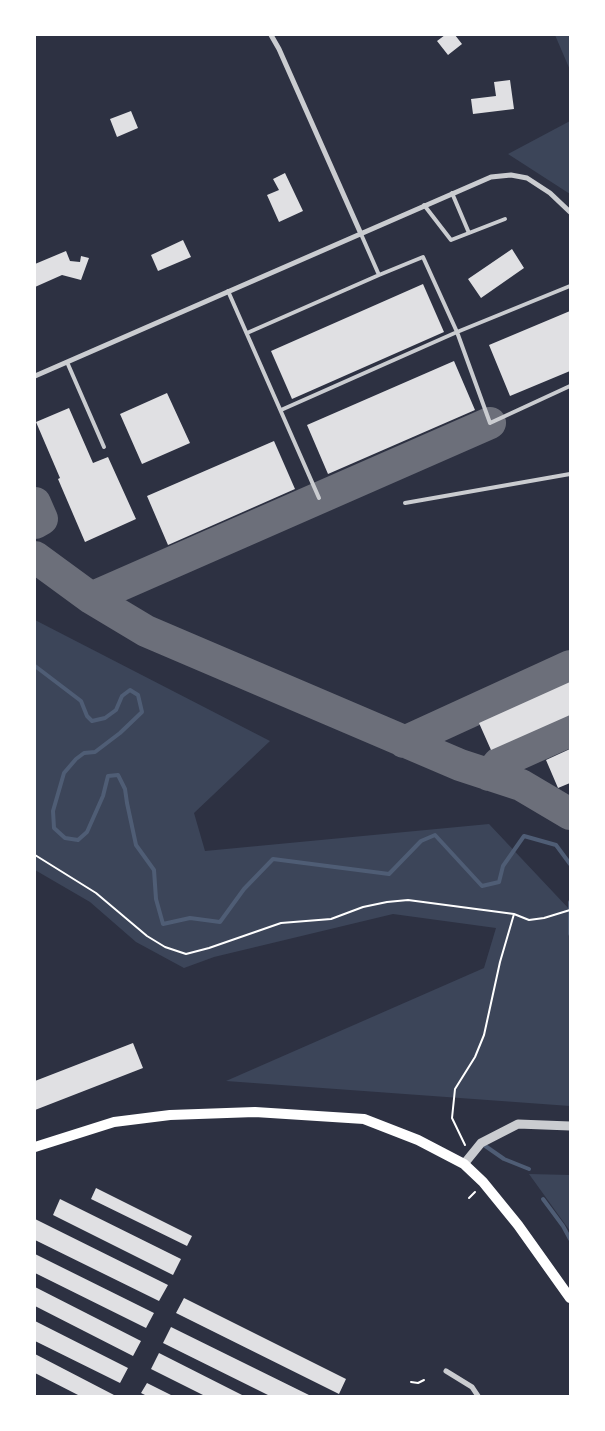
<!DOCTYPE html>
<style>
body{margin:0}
#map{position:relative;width:605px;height:1431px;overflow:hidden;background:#2d3142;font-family:"Alegreya Sans",sans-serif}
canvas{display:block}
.frame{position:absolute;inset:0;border:36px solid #fff;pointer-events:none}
</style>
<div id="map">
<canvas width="605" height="1431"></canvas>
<div class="frame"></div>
</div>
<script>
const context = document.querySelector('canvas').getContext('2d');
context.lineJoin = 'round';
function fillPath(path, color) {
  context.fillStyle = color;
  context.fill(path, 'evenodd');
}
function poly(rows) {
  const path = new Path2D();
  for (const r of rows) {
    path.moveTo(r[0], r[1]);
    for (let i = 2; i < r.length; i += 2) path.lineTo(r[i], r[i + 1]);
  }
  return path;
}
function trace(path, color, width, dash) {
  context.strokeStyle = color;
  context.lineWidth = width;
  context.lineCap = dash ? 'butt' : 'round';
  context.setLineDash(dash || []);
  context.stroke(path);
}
fillPath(poly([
 [555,35,570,35,570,70],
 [570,121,570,194,508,154],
 [35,620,270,741,194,813,205,851,489,824,570,910,570,1106,226,1081,484,968,496,928,393,914,214,957,184,968,136,942,90,902,35,870],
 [529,1174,570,1175,570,1231]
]), '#3c4559');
trace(poly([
 [35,666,81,701,87,716,92,721,105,718,116,710,122,696,130,690,138,695,142,712,120,733,95,752,84,753,76,759,64,773,53,811,54,828,65,838,78,840,87,832,103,796,108,776,118,775,125,789,127,803,136,845,154,870,156,899,163,924,190,918,220,922,244,889,273,859,389,874,421,841,435,835,482,886,499,882,503,866,524,836,556,845,570,864],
 [570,902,570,934],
 [481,1143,504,1159,529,1169],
 [543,1199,563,1226,570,1239]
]), '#4f5d75', 4);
trace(poly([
 [35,503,42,519,35,523],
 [35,557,91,598,146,631,460,765,521,785,570,814],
 [91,598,490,423],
 [404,742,570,666],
 [489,775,499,763,570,731]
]), '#6c6f7a', 32);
fillPath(poly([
 [445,35,455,35,462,44,448,55,437,41],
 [510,80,514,109,473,114,471,99,496,96,494,82],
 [131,111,138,128,117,137,110,119],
 [285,173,303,211,279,222,267,195,279,190,273,179],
 [183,240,191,257,158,271,151,255],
 [512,249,524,268,481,298,468,279],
 [66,251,70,261,80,262,81,256,89,258,81,280,62,275,35,287,35,264],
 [423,284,444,332,292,399,271,351],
 [570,311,570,371,510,396,489,345],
 [454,361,475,410,328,474,307,425],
 [167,393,190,443,142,464,120,414],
 [69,408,93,463,108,457,136,519,85,542,58,479,60,478,36,422],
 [274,441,295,489,168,545,147,496],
 [570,682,570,715,491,750,479,723],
 [570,749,570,783,558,788,546,760],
 [133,1043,143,1068,35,1110,35,1081],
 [96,1188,192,1236,187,1246,91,1199],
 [60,1199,181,1259,173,1275,53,1215],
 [35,1219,168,1285,159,1301,35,1240],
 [35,1254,154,1313,146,1328,35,1273],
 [35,1287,141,1341,133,1356,35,1306],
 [184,1298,346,1379,339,1394,176,1313],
 [35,1321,128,1368,120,1383,35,1341],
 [171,1327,311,1396,270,1396,163,1343],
 [159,1353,244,1396,205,1396,151,1369],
 [35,1354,114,1395,113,1396,80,1396,35,1373],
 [147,1383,173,1396,147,1396,141,1393]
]), '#e0e0e3');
trace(poly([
 [35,855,96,893,147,936,165,947,186,954,209,948,281,923,331,919,363,907,387,902,408,900,514,914,529,920,544,918,570,910],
 [465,1145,452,1118,455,1089,475,1057,484,1035,500,962,514,914],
 [469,1198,475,1192],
 [411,1382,418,1383,424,1380]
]), '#fff', 2);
trace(poly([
 [452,193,469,233],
 [424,205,451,240,505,219],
 [361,234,379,275,423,257,457,332,490,423,570,386],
 [228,291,319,498],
 [247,333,379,275],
 [67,362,104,447],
 [281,410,457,332,570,286],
 [405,503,570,474]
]), '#caccd0', 4);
trace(poly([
 [271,35,279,49,361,234],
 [35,376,491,177,511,175,527,178,550,193,570,212],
 [446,1371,472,1387,478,1396]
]), '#caccd0', 5);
trace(poly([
 [464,1164,481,1143,518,1124,570,1126]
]), '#caccd0', 9);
trace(poly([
 [35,1147,114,1122,170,1115,255,1112,364,1119,418,1140,464,1164,483,1182,518,1225,570,1298]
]), '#fff', 10);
</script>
